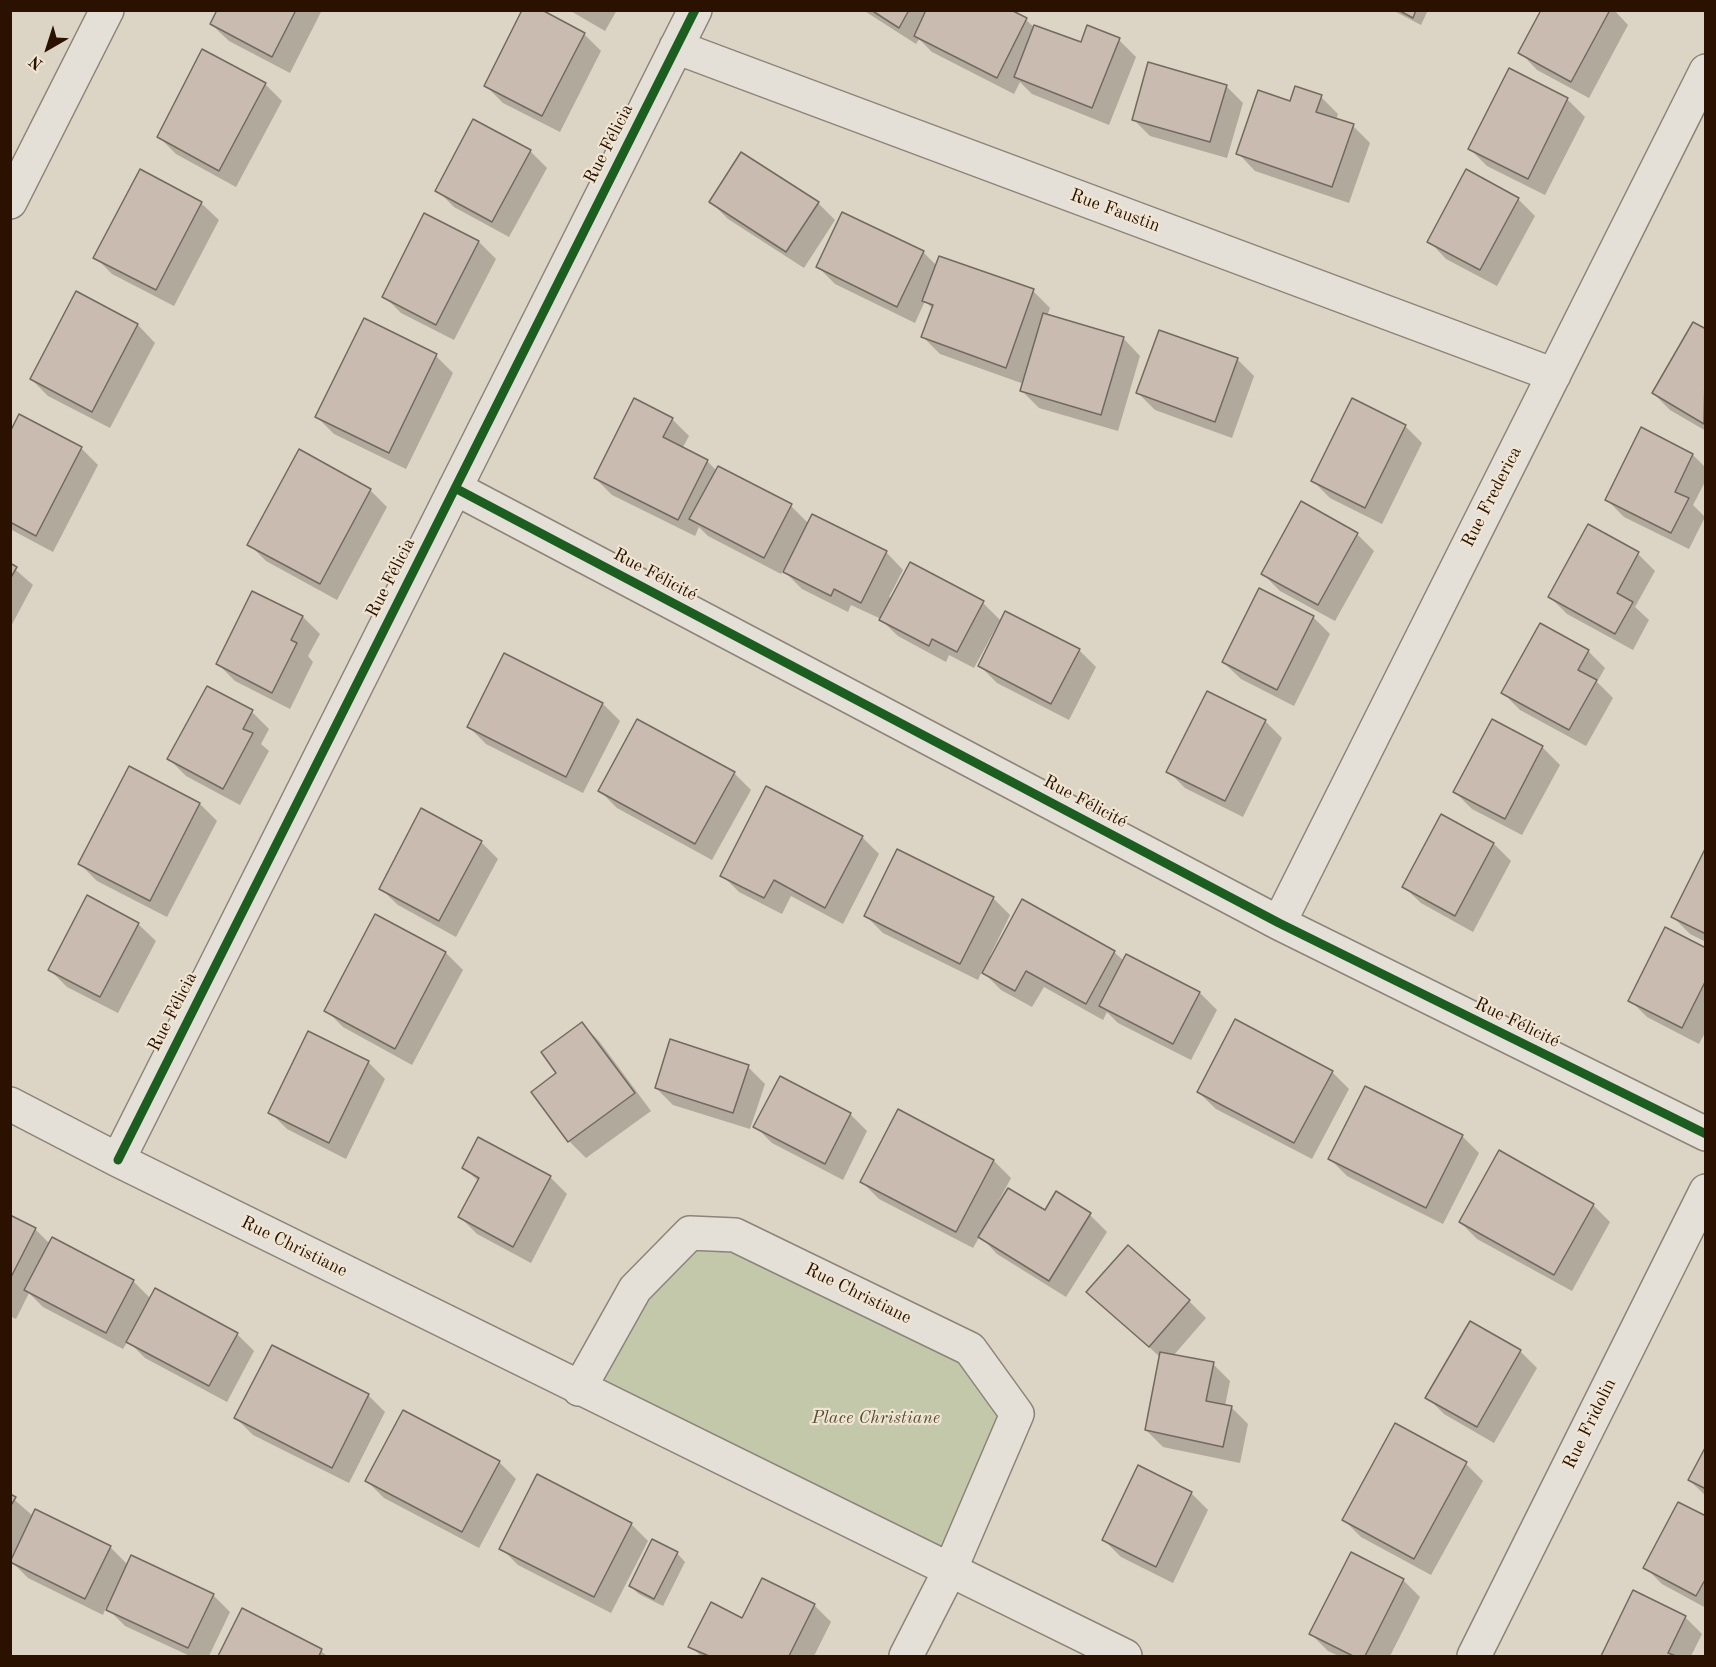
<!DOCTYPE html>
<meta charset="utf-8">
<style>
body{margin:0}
#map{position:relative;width:1716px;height:1667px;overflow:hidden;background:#dcd4c4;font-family:"Old Standard TT",serif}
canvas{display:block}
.frame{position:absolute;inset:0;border:12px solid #2a1100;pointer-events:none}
.north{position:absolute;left:18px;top:18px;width:60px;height:60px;-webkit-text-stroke:4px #efe5d2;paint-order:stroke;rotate:219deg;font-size:16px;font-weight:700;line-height:24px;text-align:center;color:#2a1100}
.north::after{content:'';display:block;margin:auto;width:21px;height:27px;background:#2a1100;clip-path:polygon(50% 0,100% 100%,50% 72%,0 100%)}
</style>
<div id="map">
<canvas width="1716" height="1667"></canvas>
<div class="frame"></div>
<div class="north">N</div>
</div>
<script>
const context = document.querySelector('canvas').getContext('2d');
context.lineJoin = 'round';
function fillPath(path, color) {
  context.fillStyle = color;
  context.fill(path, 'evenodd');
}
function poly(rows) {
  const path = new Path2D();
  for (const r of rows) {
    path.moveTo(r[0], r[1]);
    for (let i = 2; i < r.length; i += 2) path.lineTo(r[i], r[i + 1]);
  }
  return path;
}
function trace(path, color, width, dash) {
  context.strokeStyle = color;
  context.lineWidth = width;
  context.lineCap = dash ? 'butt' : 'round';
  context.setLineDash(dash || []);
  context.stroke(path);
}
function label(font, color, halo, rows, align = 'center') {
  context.font = font + ' "Old Standard TT",serif';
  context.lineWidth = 4.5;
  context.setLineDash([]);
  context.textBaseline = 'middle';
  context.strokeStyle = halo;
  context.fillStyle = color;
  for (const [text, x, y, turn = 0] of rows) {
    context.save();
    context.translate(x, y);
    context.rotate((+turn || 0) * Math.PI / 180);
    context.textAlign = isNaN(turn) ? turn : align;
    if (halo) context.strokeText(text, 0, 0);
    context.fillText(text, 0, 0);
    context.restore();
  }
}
fillPath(poly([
 [690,1233,970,1349,1017,1414,950,1570,579,1389]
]), '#c3c8aa');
fillPath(poly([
 [218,10,322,10,290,73,229,41,211,24],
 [569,10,617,10,605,31],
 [863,10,1008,10,1026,20,1035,28,1081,44,1119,40,1136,57,1109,125,1032,94,1020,82,1014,94,932,52,919,39,916,44],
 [1392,10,1428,10,1421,25],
 [1543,10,1614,10,1628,25,1589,98,1537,70,1520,52],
 [584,34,601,51,560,132,503,103,486,86],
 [1510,70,1568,100,1585,117,1545,195,1487,166,1470,149],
 [265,84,282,101,236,187,176,154,159,137],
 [1226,86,1243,103,1227,158,1150,136,1133,119],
 [1321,97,1338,114,1336,120,1353,126,1370,143,1349,203,1255,171,1238,153,1291,103],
 [530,151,547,168,509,237,454,207,437,190],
 [1518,199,1535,216,1497,286,1446,259,1429,241],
 [711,202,818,203,835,220,804,268,728,219],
 [201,203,219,220,174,306,112,274,95,257],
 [479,242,496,259,454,340,401,313,384,296],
 [923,252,937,266,1033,291,1050,308,1047,316,1123,338,1140,356,1118,431,1039,408,1022,391,1024,384,940,354,923,337,933,309,925,301,915,323,835,284,818,267],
 [76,293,138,325,155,343,110,428,48,396,31,379],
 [1706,331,1706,431,1670,410,1653,393],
 [436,356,453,373,406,469,334,434,317,417],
 [1237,359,1254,376,1232,438,1155,410,1138,393],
 [672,419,689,436,682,449,707,461,717,471,791,506,809,524,886,552,903,570,889,597,983,603,1002,622,1079,650,1096,667,1069,720,997,683,980,666,1001,623,999,622,974,668,949,655,946,662,898,636,879,618,851,605,848,612,802,589,783,570,781,574,708,536,699,527,695,536,612,495,595,478],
 [1405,426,1422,443,1382,524,1330,498,1313,481],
 [10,435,81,448,98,465,53,552,10,529],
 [1693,455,1706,468,1706,480,1693,505,1705,517,1689,549,1624,517,1607,500],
 [370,490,387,507,337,600,266,561,249,544],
 [1357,534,1374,551,1335,621,1280,591,1263,574],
 [1638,554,1655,571,1635,607,1649,620,1633,650,1567,614,1550,597],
 [10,565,33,585,10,628],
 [253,593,303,617,320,634,308,656,313,662,290,709,235,681,218,664],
 [1313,617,1330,634,1294,706,1241,679,1223,662],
 [1588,651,1605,668,1597,682,1613,698,1586,746,1520,710,1503,693],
 [505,655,603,704,620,721,583,793,486,744,469,727],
 [207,688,252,712,269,729,261,744,269,751,240,805,186,776,169,759],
 [1265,721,1282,738,1243,817,1185,788,1168,771],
 [1492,721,1543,748,1560,765,1522,835,1472,809,1455,792],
 [129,768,200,804,217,821,167,917,97,881,80,864],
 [734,773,751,790,712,860,617,808,600,791],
 [1442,816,1494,844,1511,861,1473,932,1421,903,1403,886],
 [862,837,879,854,843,924,791,896,782,914,739,892,722,875],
 [481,842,498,859,456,937,398,905,380,888],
 [1706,850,1706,942,1690,934,1673,917],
 [993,898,1010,915,990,956,992,957,1114,952,1124,961,1200,993,1217,1010,1191,1060,1118,1023,1107,1012,1103,1020,1044,987,1032,1007,1001,990,982,971,978,980,883,933,866,916],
 [376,916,446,953,463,970,412,1065,343,1027,326,1010],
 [138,924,156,941,118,1013,67,987,50,970],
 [1706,950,1706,1031,1699,1044,1647,1017,1630,1000],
 [582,1024,599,1041,651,1111,586,1158,569,1141,533,1092,558,1073],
 [368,1062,385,1079,346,1159,287,1129,270,1112],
 [748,1067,765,1084,750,1129,673,1105,656,1088],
 [1332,1072,1349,1089,1312,1159,1216,1109,1198,1092],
 [850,1114,867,1131,843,1180,772,1143,755,1126],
 [1462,1136,1479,1153,1443,1224,1347,1176,1330,1159],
 [994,1161,1011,1178,994,1210,1090,1215,1107,1232,1066,1297,997,1254,980,1236,973,1248,879,1199,862,1182],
 [464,1167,550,1177,567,1194,531,1263,477,1234,460,1217,479,1182],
 [1593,1205,1610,1222,1572,1291,1477,1239,1460,1222],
 [10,1217,35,1229,50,1244,133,1281,151,1299,237,1334,254,1351,227,1402,145,1358,128,1341,123,1349,43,1307,29,1293,16,1319,10,1316],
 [1088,1292,1189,1301,1206,1318,1173,1356,1213,1364,1230,1381,1225,1406,1231,1407,1248,1424,1240,1463,1163,1447,1146,1430,1160,1357],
 [1520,1351,1537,1368,1494,1443,1444,1414,1427,1397],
 [368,1395,385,1412,349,1483,253,1435,236,1418],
 [1706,1450,1706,1496,1689,1480],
 [499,1462,516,1479,479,1548,384,1498,367,1481],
 [1466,1464,1483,1481,1431,1575,1361,1537,1344,1520],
 [1139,1467,1191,1493,1208,1510,1173,1583,1121,1557,1104,1540],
 [10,1496,33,1516,110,1547,128,1565,213,1595,230,1612,209,1656,190,1656,125,1626,106,1607,103,1615,28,1578,10,1560],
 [1706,1518,1706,1608,1662,1584,1645,1567],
 [631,1524,648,1541,611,1613,518,1565,501,1548],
 [677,1553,685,1562,663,1606,639,1594,630,1586],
 [1403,1580,1420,1597,1390,1656,1339,1656,1328,1651,1311,1634],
 [814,1605,831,1622,814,1656,701,1656,690,1646,743,1620],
 [242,1610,321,1651,327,1656,219,1656],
 [1685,1617,1702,1634,1691,1656,1603,1656]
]), '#0003');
const building = poly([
 [217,10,296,10,272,57,210,24,217,10],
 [522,10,542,10,585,33,542,116,484,86,522,10],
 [871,10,909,10,899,28,871,10],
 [926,10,1011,10,1027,18,997,78,914,36,926,10],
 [1398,10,1416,10,1413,18,1398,10],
 [1541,10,1610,10,1571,82,1518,53,1541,10],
 [1034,25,1081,42,1087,25,1120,38,1092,108,1014,77,1034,25],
 [202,49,266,83,219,171,157,137,202,49],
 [1148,62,1227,85,1210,142,1132,120,1148,62],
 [1509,68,1568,98,1528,179,1468,149,1509,68],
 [1295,86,1322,95,1316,112,1354,124,1332,187,1236,154,1258,90,1290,101,1295,86],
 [473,119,531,150,492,222,435,191,473,119],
 [741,152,819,202,786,252,709,202,741,152],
 [140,169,202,202,156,290,93,258,140,169],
 [1466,169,1519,198,1480,270,1427,242,1466,169],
 [842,212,924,251,897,307,816,267,842,212],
 [424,213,479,241,436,325,382,297,424,213],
 [939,256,1034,289,1006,368,921,337,933,305,922,301,939,256],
 [76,291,138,324,92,412,30,379,76,291],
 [1043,313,1124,337,1101,415,1020,391,1043,313],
 [364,318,437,354,389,453,315,417,364,318],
 [1693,322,1706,329,1704,424,1652,393,1693,322],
 [1159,330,1238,358,1215,422,1136,393,1159,330],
 [634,398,673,418,663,437,708,460,678,520,594,478,634,398],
 [1352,398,1406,425,1365,508,1311,481,1352,398],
 [19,414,82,447,36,536,10,522,10,432,19,414],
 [1641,427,1693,454,1675,492,1689,498,1671,533,1605,500,1641,427],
 [299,449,371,489,320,584,247,545,299,449],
 [718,466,792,504,764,558,689,519,718,466],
 [1301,501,1358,533,1318,605,1261,574,1301,501],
 [812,514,887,551,861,603,834,589,831,596,783,572,812,514],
 [1588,524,1639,552,1617,593,1633,602,1615,634,1548,597,1588,524],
 [910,562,984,601,957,652,932,639,929,646,879,620,910,562],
 [10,563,17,567,10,579,10,563],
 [1259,588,1314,616,1277,690,1222,662,1259,588],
 [252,591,303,616,291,640,297,643,272,693,216,664,252,591],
 [1005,611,1080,649,1051,704,978,666,1005,611],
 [1540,623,1589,650,1578,670,1597,680,1569,730,1501,693,1540,623],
 [504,653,603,703,566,777,467,727,504,653],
 [207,686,253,710,243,729,253,733,223,789,167,759,207,686],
 [1207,691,1266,720,1225,801,1166,772,1207,691],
 [637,719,735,772,695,844,598,791,637,719],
 [1492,719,1543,746,1505,819,1453,792,1492,719],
 [129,766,200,803,150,901,78,864,129,766],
 [766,786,863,836,825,908,774,880,764,898,720,876,766,786],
 [421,808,482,841,439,921,379,889,421,808],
 [1441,814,1494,843,1455,916,1402,887,1441,814],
 [1706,847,1706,934,1671,917,1706,847],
 [897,849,994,897,960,964,864,916,897,849],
 [87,895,139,923,100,997,48,970,87,895],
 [1022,899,1115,951,1086,1004,1026,971,1015,991,982,973,1022,899],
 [375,914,446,952,395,1049,324,1011,375,914],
 [1665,927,1706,948,1706,980,1682,1028,1628,1001,1665,927],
 [1126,954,1200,992,1173,1044,1099,1006,1126,954],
 [1235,1019,1333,1071,1294,1143,1197,1092,1235,1019],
 [582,1022,635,1093,568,1142,531,1092,556,1073,541,1052,582,1022],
 [308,1031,369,1061,329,1143,268,1113,308,1031],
 [670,1039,749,1065,733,1113,655,1088,670,1039],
 [780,1076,851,1113,825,1164,753,1127,780,1076],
 [1365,1086,1463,1135,1426,1208,1328,1159,1365,1086],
 [898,1109,994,1160,956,1232,860,1182,898,1109],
 [478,1137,551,1176,513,1247,458,1217,479,1178,462,1168,478,1137],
 [1499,1150,1594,1204,1554,1275,1459,1222,1499,1150],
 [1008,1188,1045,1210,1056,1191,1091,1213,1049,1281,978,1237,1008,1188],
 [10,1215,36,1228,10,1279,10,1215],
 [52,1237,134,1280,106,1333,24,1290,52,1237],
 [1128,1245,1190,1300,1149,1347,1086,1292,1128,1245],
 [155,1288,238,1333,209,1386,126,1342,155,1288],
 [1470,1321,1521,1350,1477,1427,1425,1398,1470,1321],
 [272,1345,369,1394,332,1468,234,1418,272,1345],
 [1160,1352,1214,1362,1206,1401,1232,1406,1223,1447,1145,1430,1160,1352],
 [403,1410,500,1461,462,1532,365,1481,403,1410],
 [1395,1423,1467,1462,1414,1559,1342,1520,1395,1423],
 [1706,1446,1706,1489,1688,1480,1706,1446],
 [1138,1465,1192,1492,1156,1567,1102,1540,1138,1465],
 [537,1474,632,1523,594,1597,499,1549,537,1474],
 [10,1494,16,1497,10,1507,10,1494],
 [1678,1502,1706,1516,1706,1578,1696,1596,1643,1568,1678,1502],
 [35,1509,111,1546,85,1599,10,1562,35,1509],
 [652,1539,678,1552,654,1599,629,1586,652,1539],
 [1351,1552,1404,1579,1365,1656,1353,1656,1309,1634,1351,1552],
 [131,1555,214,1594,188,1648,106,1610,131,1555],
 [762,1578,815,1604,789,1656,709,1656,688,1647,711,1602,742,1618,762,1578],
 [1633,1590,1686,1616,1668,1653,1676,1656,1601,1656,1633,1590],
 [242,1608,322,1649,319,1656,218,1656,242,1608]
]);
fillPath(building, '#c9bbaf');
trace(building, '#726a60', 1.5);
const street = poly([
 [676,47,1554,375],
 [10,202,107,10],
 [455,488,1279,923,1706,1134],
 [1279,923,1706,71],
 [10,1104,118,1160,1125,1656],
 [118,1160,695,10],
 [579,1389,635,1289,690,1233,735,1235,970,1349,1017,1414,950,1570,906,1656],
 [1474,1656,1706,1191]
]);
trace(street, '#8c8479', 36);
trace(street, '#e4e0d8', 33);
trace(poly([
 [455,488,1279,923,1706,1134],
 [118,1160,695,10]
]), '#1b5e20', 9);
label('18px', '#2a1100', '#efe5d2', [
 ["Rue Félicia",609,144,-63],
 ["Rue Faustin",1115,211,20],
 ["Rue Frederica",1492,497,-63],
 ["Rue Félicité",655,575,28],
 ["Rue Félicia",391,578,-63],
 ["Rue Félicité",1085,802,28],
 ["Rue Félicia",173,1012,-63],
 ["Rue Félicité",1517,1023,26],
 ["Rue Christiane",294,1247,26],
 ["Rue Christiane",858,1294,26],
 ["Rue Fridolin",1590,1424,-64]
]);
label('italic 18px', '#594e34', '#efe5d2', [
 ["Place Christiane",876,1418]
]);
</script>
